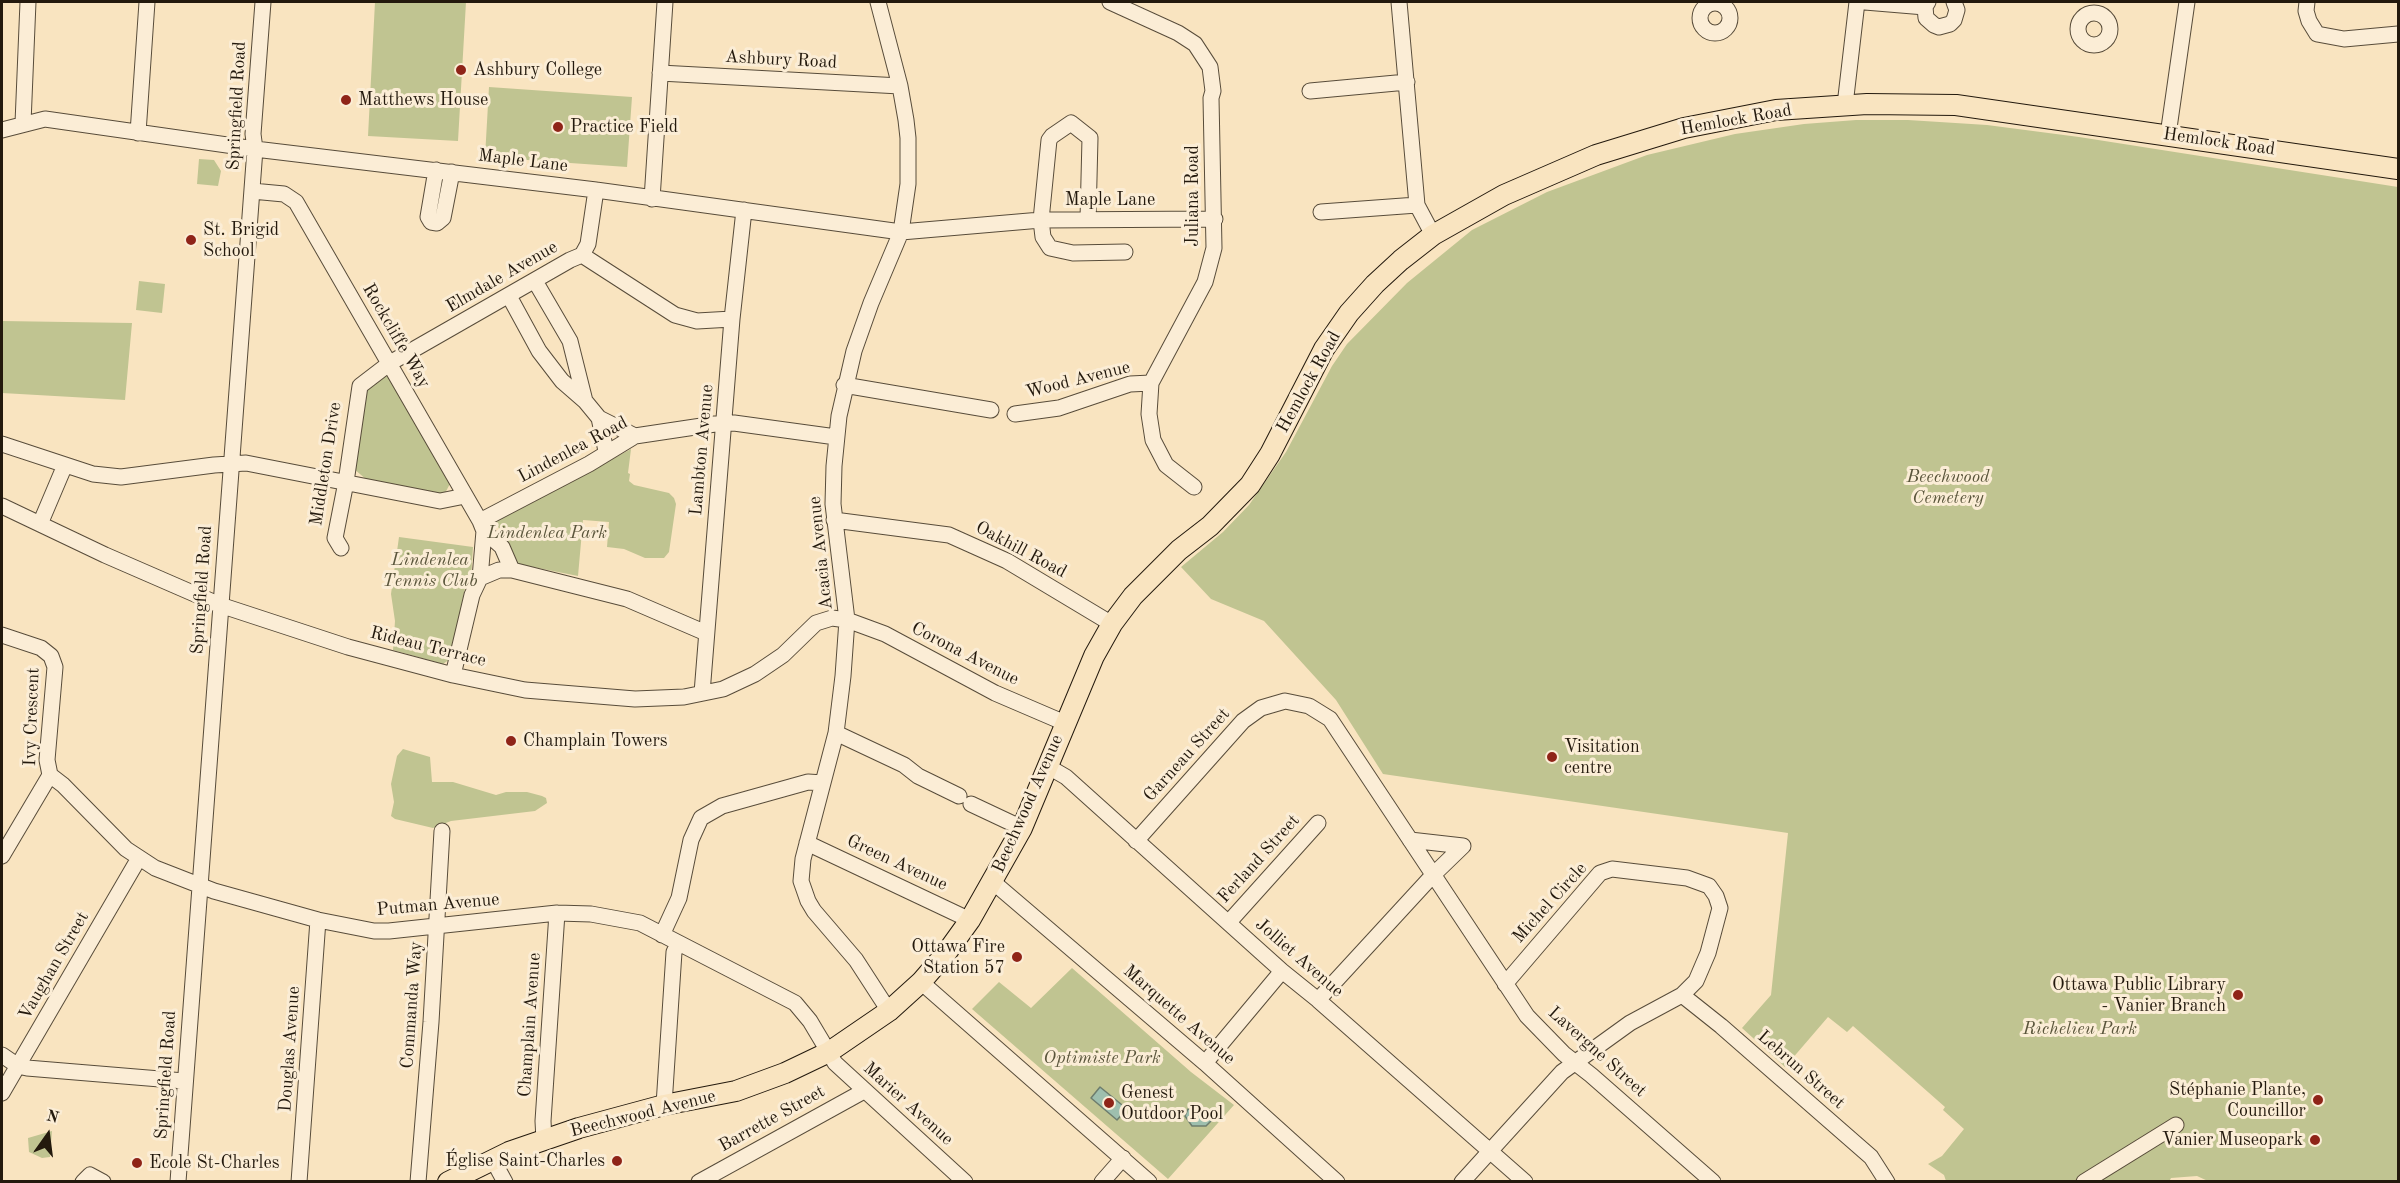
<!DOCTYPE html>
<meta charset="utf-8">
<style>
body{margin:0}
#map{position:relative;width:2400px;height:1183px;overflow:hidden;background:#f9e4c0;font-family:"Old Standard TT",serif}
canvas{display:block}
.frame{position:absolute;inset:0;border:3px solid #23190d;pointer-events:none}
.north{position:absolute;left:18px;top:1105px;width:60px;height:60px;-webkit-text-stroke:4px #fbedd6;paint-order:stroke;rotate:14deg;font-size:16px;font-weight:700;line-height:24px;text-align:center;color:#23190d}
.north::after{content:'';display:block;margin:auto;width:21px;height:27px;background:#23190d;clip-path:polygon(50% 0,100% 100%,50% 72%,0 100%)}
</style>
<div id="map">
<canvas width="2400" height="1183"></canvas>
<div class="frame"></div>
<div class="north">N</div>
</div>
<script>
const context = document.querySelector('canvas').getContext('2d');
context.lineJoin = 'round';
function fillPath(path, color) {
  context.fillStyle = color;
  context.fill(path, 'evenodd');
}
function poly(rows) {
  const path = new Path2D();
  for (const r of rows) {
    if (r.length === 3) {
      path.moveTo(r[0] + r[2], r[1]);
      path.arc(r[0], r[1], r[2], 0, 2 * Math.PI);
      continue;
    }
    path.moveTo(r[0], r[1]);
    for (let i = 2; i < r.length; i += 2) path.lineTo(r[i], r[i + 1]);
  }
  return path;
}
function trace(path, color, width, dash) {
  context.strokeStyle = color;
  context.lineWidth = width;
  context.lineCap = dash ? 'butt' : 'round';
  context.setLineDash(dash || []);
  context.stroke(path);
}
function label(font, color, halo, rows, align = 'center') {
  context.font = font + ' "Old Standard TT",serif';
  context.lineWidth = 6;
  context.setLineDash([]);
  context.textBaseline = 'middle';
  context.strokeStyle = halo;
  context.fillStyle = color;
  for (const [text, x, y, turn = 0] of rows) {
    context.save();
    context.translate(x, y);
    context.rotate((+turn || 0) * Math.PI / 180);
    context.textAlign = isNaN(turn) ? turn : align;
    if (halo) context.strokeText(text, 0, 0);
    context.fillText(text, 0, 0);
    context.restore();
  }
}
fillPath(poly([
 [375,2,466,2,458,141,368,136],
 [489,87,632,97,627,167,485,157],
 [1856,120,1908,120,1987,125,2079,137,2398,187,2398,1181,2210,1182,2197,1176,2171,1178,2169,1182,1946,1181,1944,1175,1928,1164,1942,1156,1964,1129,1943,1110,1945,1107,1853,1026,1847,1032,1828,1017,1785,1067,1742,1028,1771,995,1788,833,1383,774,1336,700,1264,621,1211,599,1181,567,1223,532,1249,505,1286,452,1332,366,1347,344,1407,283,1472,230,1547,192,1647,155,1735,134,1804,124],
 [199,159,214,160,221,171,218,186,197,184],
 [139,281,165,284,162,313,136,310],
 [2,321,132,323,125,400,2,393],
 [386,376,395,380,451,482,444,495,367,480,354,469,360,402,373,379],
 [631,449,628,473,630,474,629,481,634,485,669,493,674,498,676,504,669,552,664,558,645,558,624,549,607,547,609,522,583,520,578,576,518,564,495,521],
 [399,537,473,547,471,577,465,588,450,659,443,664,393,650,395,621,391,594],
 [403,749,430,757,432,782,453,782,496,795,506,792,527,792,542,796,546,798,547,803,535,811,451,821,433,828,395,819,391,816,394,802,391,784,397,756],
 [1072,968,1191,1072,1234,1105,1168,1179,972,1009,999,982,1031,1008],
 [52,1131,50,1157,42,1158,29,1152,28,1138]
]), '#c0c491');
const water = poly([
 [1100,1087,1127,1109,1117,1120,1091,1098,1100,1087],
 [1188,1109,1209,1111,1213,1115,1213,1119,1206,1126,1192,1126,1185,1116,1188,1109]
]);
fillPath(water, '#9ebfae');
trace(water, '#6d7d6e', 1.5);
const minor = poly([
 [878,2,900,86,906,120,908,138,908,184,901,232,871,303,854,351,839,416,834,466,833,504,847,620,843,676,836,733,803,859,801,881,808,901,814,911,856,960,889,1011],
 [1110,2,1178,33,1195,44,1210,67,1213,91,1211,98,1214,248,1205,282,1151,383,1149,414,1153,440,1166,465,1194,487],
 [1399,2,1417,205,1433,235],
 [1865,2,1925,7],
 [1928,2,1925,7,1926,18,1934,25,1939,27,1950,24,1954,20,1957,10,1954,2],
 [2307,2,2306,11,2309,21,2317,34,2344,39,2398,34],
 [1715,18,15],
 [2094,29,16],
 [660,73,900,86],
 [1310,91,1407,82],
 [1845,105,1857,2],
 [23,123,28,2],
 [2,130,45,119,255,149,596,190,901,232,1041,220,1215,219],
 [138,133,147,2],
 [2168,135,2187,2],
 [436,170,428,217,431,222,437,223,443,218,452,172],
 [252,191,284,194,296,202,480,521,484,531,480,578,472,595,453,675],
 [652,199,665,2],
 [1321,212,1417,205],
 [1088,219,1090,138,1071,123,1052,136,1049,140,1041,220,1043,237,1050,248,1073,253,1125,252],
 [582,255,675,315,697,321,732,319],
 [582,255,588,244,596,190],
 [535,281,570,341,585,401],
 [509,296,539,351,562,381,585,401,599,418],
 [844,385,991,410],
 [1015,414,1059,408,1130,384,1151,383],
 [2,444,93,474,121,477,214,465,246,463,440,501,465,496],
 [606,451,599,418,635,436],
 [2,506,105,555,220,605,348,647,453,675,525,690,635,699,684,697,723,689,755,674,783,655,816,623,832,618,847,620,885,634,995,693,1065,723],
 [834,520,949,535,1007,561,1112,624],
 [480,521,589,464,635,436,715,424,734,423,836,437],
 [40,524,65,465],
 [484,531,502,547,512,570],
 [341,548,335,538,346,482,360,386,390,363,570,260,582,255],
 [480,578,499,570,512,570,627,599,706,633],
 [2,635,41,648,51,656,55,667,47,760,50,775,2,856],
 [702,693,732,319,744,210],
 [836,733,904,765,918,776,959,796],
 [1047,766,1066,777,1282,971,1318,1000,1525,1182],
 [50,775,63,785,126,849,155,868,214,891,318,920,374,931,389,931,557,913,591,914,640,923,795,1003,810,1021,835,1063,965,1182],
 [971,804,1022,828],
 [1136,841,1243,721,1261,708,1285,701,1309,706,1330,719,1527,1016,1564,1054,1591,1075,1713,1182],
 [807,843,970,920],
 [993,882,1205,1063,1337,1182],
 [1229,922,1318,823],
 [662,935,679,898,691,840,701,818,722,806,808,782,823,783],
 [921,982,1149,1182],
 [1682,995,1721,1026,1871,1157,1887,1182],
 [1318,1000,1433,875,1463,846,1410,840],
 [2,1055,18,1066,27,1068,184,1081],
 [1205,1063,1282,971],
 [2,1093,139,858],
 [664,1105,674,952,678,944],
 [544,1140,543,1121,557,913],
 [493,1160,505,1182],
 [83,1182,90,1175,103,1182],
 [178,1182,255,149,253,134,263,2],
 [299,1182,318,920],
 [418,1182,431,1022,442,831],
 [699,1182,864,1091],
 [1102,1182,1123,1158],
 [1462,1182,1562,1072,1630,1023,1682,995,1696,981,1708,953,1720,908,1716,896,1709,886,1687,878,1612,869,1600,873,1505,984],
 [2084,1182,2176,1125]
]);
const major = poly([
 [448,1182,509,1152,579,1128,664,1105,736,1091,785,1073,829,1052,889,1011,921,982,947,952,970,920,1022,828,1094,656,1112,624,1133,596,1179,550,1210,526,1250,485,1270,454,1324,349,1349,313,1375,284,1401,260,1433,235,1504,195,1596,155,1684,128,1776,110,1867,104,1956,105,2398,169]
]);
trace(minor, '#584c3a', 17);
trace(major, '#23190d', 22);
trace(minor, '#fbedd6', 15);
trace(major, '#f9e4c0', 20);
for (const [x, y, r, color] of [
 [461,70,6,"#8f2418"],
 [346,100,6,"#8f2418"],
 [558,127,6,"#8f2418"],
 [191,240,6,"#8f2418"],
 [511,741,6,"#8f2418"],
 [1552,757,6,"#8f2418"],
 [1017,957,6,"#8f2418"],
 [2238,995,6,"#8f2418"],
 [2318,1100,6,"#8f2418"],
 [1109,1103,6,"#8f2418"],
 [2315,1140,6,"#8f2418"],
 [617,1161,6,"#8f2418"],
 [137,1163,6,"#8f2418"]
]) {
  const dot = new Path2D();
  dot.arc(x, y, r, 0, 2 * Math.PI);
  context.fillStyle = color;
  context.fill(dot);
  trace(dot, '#fbedd6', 2);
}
label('18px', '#23190d', '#fbedd6', [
 ["Ashbury Road",781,60,3],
 ["Springfield Road",237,106,-87],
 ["Hemlock Road",1736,120,-10],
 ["Hemlock Road",2219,142,8],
 ["Maple Lane",523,161,7],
 ["Juliana Road",1193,196,-90],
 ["Maple Lane",1110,200],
 ["Elmdale Avenue",502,277,-30],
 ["Rockcliffe Way",396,336,60],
 ["Wood Avenue",1078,380,-14],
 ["Hemlock Road",1309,382,-61],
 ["Lindenlea Road",573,450,-28],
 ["Lambton Avenue",702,450,-85],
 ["Middleton Drive",326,464,-81],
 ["Oakhill Road",1021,550,28],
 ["Acacia Avenue",821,553,-96],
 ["Springfield Road",202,590,-86],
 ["Rideau Terrace",428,647,14],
 ["Corona Avenue",965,654,27],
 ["Ivy Crescent",32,717,-88],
 ["Garneau Street",1187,755,-48],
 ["Beechwood Avenue",1028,804,-66],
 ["Ferland Street",1259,859,-48],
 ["Green Avenue",897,863,25],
 ["Michel Circle",1550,903,-48],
 ["Putman Avenue",438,905,-5],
 ["Jolliet Avenue",1299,958,41],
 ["Vaughan Street",54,966,-60],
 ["Commanda Way",412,1005,-86],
 ["Marquette Avenue",1179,1015,41],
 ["Champlain Avenue",530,1025,-86],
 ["Douglas Avenue",290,1049,-86],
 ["Lavergne Street",1597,1052,42],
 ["Lebrun Street",1801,1070,41],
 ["Springfield Road",166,1075,-86],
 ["Marier Avenue",908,1104,42],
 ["Beechwood Avenue",643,1114,-14],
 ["Barrette Street",772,1119,-29]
]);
label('18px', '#23190d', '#fbedd6', [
 ["Ashbury College",473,70],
 ["Matthews House",358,100],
 ["Practice Field",570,127],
 ["St. Brigid",203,230],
 ["School",203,251],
 ["Champlain Towers",523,741],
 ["Visitation",1564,747],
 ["centre",1564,768],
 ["Ottawa Fire",1005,947,"right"],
 ["Station 57",1005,968,"right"],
 ["Ottawa Public Library",2226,985,"right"],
 ["- Vanier Branch",2226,1006,"right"],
 ["Stéphanie Plante,",2306,1090,"right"],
 ["Councillor",2306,1111,"right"],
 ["Genest",1121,1093],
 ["Outdoor Pool",1121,1114],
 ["Vanier Museopark",2303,1140,"right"],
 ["Église Saint-Charles",605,1161,"right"],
 ["Ecole St-Charles",149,1163]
], 'left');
label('italic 18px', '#5a553b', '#fbedd6', [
 ["Beechwood",1948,477],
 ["Cemetery",1948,498],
 ["Lindenlea Park",547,533],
 ["Lindenlea",430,560],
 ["Tennis Club",430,581],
 ["Richelieu Park",2080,1029],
 ["Optimiste Park",1102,1058]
]);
</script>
